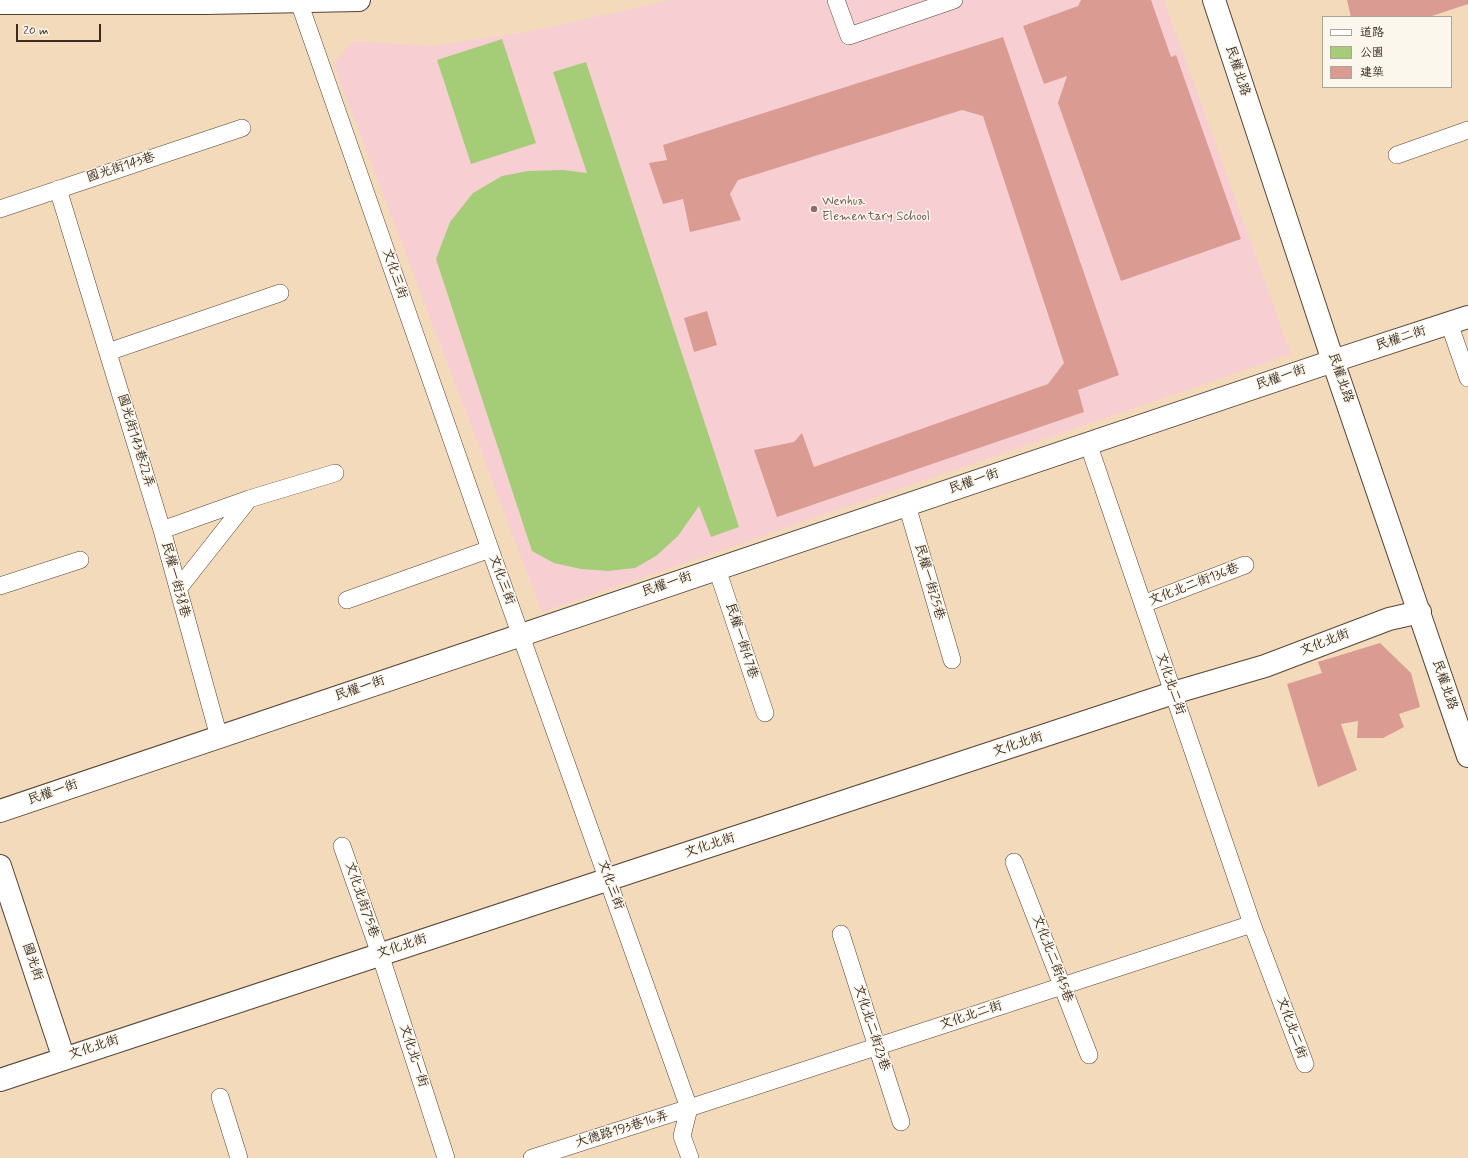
<!DOCTYPE html>
<meta charset="utf-8">
<style>
body{margin:0}
#map{position:relative;width:1468px;height:1158px;overflow:hidden;background:#f2dabb;font-family:Mynerve,"LXGW WenKai TC",sans-serif}
canvas{display:block}
.legend{position:absolute;left:1322px;top:16px;width:130px;height:72px;box-sizing:border-box;background:#fbf7ec;border:1px solid #aea59a;margin:0;padding:5px 7px;list-style:none;font-size:12px;color:#3b2a1e}
.legend li{display:flex;align-items:center;gap:8px;height:20px}
.legend b{width:20px;border:1px solid #aea59a}
.scale{position:absolute;left:16px;top:24px;width:85px;height:18px;box-sizing:border-box;border:2px solid #3b2a1e;border-top:0;padding-left:5px;font-size:12px;line-height:14px;white-space:nowrap;color:#3b2a1e;-webkit-text-stroke:3px #fbf7ec;paint-order:stroke}
</style>
<div id="map">
<canvas width="1468" height="1158"></canvas>
<ul class="legend">
<li><b style="height:5px;background:#fff"></b>道路</li>
<li><b style="height:11px;background:#a5cd78"></b>公園</li>
<li><b style="height:11px;background:#da9b93"></b>建築</li>
</ul>
<div class="scale">20 m</div>
</div>
<script>
const context = document.querySelector('canvas').getContext('2d');
context.lineJoin = 'round';
function fillPath(path, color) {
  context.fillStyle = color;
  context.fill(path, 'evenodd');
}
function poly(rows) {
  const path = new Path2D();
  for (const r of rows) {
    path.moveTo(r[0], r[1]);
    for (let i = 2; i < r.length; i += 2) path.lineTo(r[i], r[i + 1]);
  }
  return path;
}
function trace(path, color, width, dash) {
  context.strokeStyle = color;
  context.lineWidth = width;
  context.lineCap = dash ? 'butt' : 'round';
  context.setLineDash(dash || []);
  context.stroke(path);
}
function label(font, color, halo, rows, align = 'center') {
  context.font = font + ' Mynerve,"LXGW WenKai TC",sans-serif';
  context.lineWidth = 3;
  context.setLineDash([]);
  context.textBaseline = 'middle';
  context.strokeStyle = halo;
  context.fillStyle = color;
  for (const [text, x, y, turn = 0] of rows) {
    context.save();
    context.translate(x, y);
    context.rotate((+turn || 0) * Math.PI / 180);
    context.textAlign = isNaN(turn) ? turn : align;
    if (halo) context.strokeText(text, 0, 0);
    context.fillText(text, 0, 0);
    context.restore();
  }
}
fillPath(poly([
 [671,0,1164,0,1291,354,542,612,333,63,354,41,432,46,532,31]
]), '#f7cfd2');
fillPath(poly([
 [502,39,536,143,471,164,437,60],
 [586,62,739,527,711,537,699,506,678,536,656,556,635,568,608,571,581,569,554,563,532,551,436,259,450,222,473,193,502,176,528,171,563,170,587,173,553,72]
]), '#a5cd78');
fillPath(poly([
 [1081,0,1151,0,1171,57,1176,55,1241,239,1121,281,1058,103,1067,76,1044,84,1023,26,1078,6],
 [1347,0,1468,0,1468,4,1429,17,1351,17],
 [1003,37,1119,375,1078,390,1084,412,777,517,754,450,794,442,802,433,814,467,1048,384,1064,363,983,116,962,110,738,180,730,194,741,220,690,232,683,199,663,204,649,163,667,160,663,145],
 [707,311,717,345,694,352,684,318],
 [1380,643,1411,673,1420,707,1399,714,1404,727,1383,738,1357,738,1358,721,1341,724,1357,770,1318,787,1287,684,1322,673,1318,662]
]), '#da9b93');
const lane = poly([
 [836,0,849,36,954,0],
 [299,2,490,549,689,1108,682,1136,690,1158],
 [1397,155,1468,130],
 [58,189,162,530],
 [0,209,242,128],
 [1449,323,1468,378],
 [108,352,280,293],
 [907,505,952,660],
 [717,569,765,713],
 [0,586,80,560],
 [178,589,249,499],
 [347,600,490,549],
 [1143,604,1245,565],
 [219,737,162,530,249,499,335,473],
 [342,846,380,954,446,1158],
 [1014,862,1089,1055],
 [1252,924,1305,1064],
 [841,934,901,1122],
 [220,1097,239,1158],
 [532,1158,689,1108,1252,924,1088,443]
]);
const street = poly([
 [1214,0,1333,361,1468,756],
 [0,3,206,3,359,0],
 [0,811,1333,361,1468,317],
 [0,866,64,1059],
 [0,1080,1173,693,1265,666,1389,619,1420,612]
]);
trace(lane, '#564436', 18);
trace(street, '#564436', 24);
trace(lane, '#fff', 17);
trace(street, '#fff', 22);
for (const [x, y, r, color] of [
 [814,209,4,"#8d6e63"]
]) {
  const dot = new Path2D();
  dot.arc(x, y, r, 0, 2 * Math.PI);
  context.fillStyle = color;
  context.fill(dot);
  trace(dot, '#fbf7ec', 1.5);
}
label('13px', '#3b2a1e', '#fbf7ec', [
 ["民權北路",1237,71,72],
 ["國光街143巷",121,168,-18],
 ["文化三街",394,274,71],
 ["民權二街",1401,339,-18],
 ["民權一街",1281,378,-19],
 ["民權北路",1340,378,71],
 ["國光街143巷22弄",135,441,73],
 ["民權一街",974,482,-19],
 ["民權一街38巷",175,580,75],
 ["文化三街",501,580,70],
 ["民權一街25巷",929,582,74],
 ["民權一街",667,585,-19],
 ["文化北二街136巷",1194,585,-21],
 ["民權一街47巷",741,641,72],
 ["文化北街",1325,643,-21],
 ["文化北二街",1170,684,71],
 ["民權北路",1444,685,71],
 ["民權一街",360,689,-19],
 ["文化北街",1018,745,-18],
 ["民權一街",53,793,-19],
 ["文化北街",710,846,-18],
 ["文化三街",610,885,70],
 ["文化北街75巷",361,900,71],
 ["文化北街",402,947,-18],
 ["文化北二街45巷",1052,959,69],
 ["國光街",32,962,72],
 ["文化北二街",971,1016,-18],
 ["文化北二街23巷",871,1028,72],
 ["文化北二街",1291,1028,70],
 ["文化北街",94,1048,-18],
 ["文化北一街",413,1056,72],
 ["大德路193巷16弄",622,1130,-17]
]);
label('13px', '#785e54', '#fbf7ec', [
 ["Wenhua",822,202],
 ["Elementary School",822,217]
], 'left');
</script>
